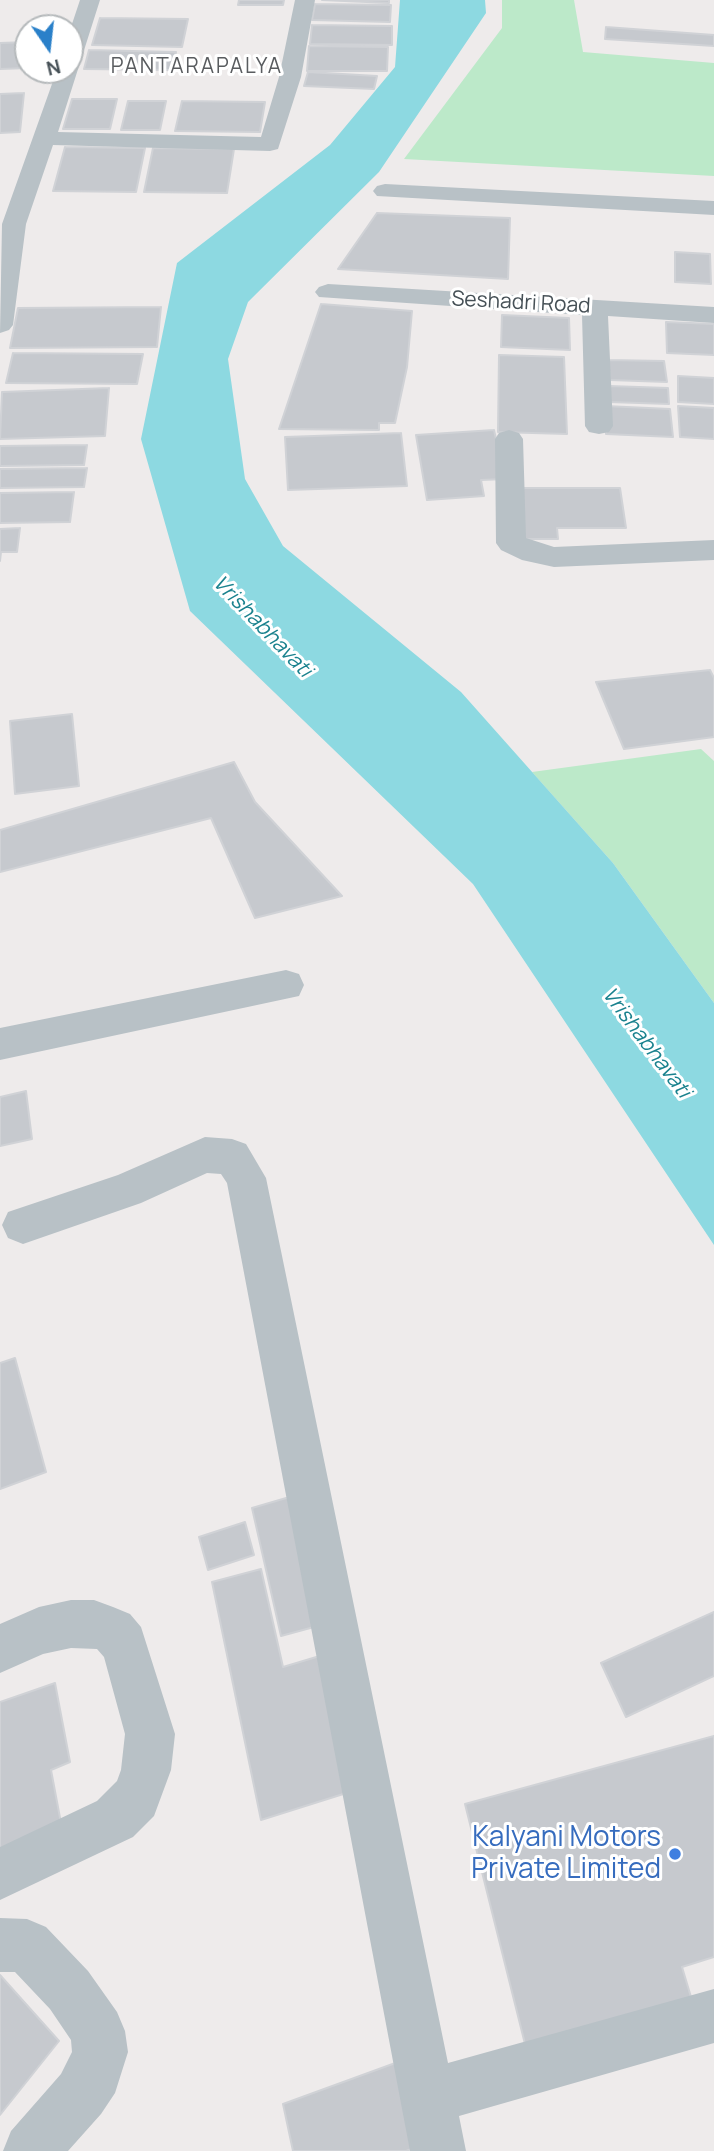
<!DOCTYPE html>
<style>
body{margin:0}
#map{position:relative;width:714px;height:2151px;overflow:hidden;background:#eeebeb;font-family:Manrope,sans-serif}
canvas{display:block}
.north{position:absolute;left:14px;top:14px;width:70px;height:70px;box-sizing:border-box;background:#fff;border:2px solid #b5b9bb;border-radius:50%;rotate:166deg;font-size:19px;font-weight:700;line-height:28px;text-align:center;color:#465056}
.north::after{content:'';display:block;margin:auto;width:24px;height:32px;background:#2a80c9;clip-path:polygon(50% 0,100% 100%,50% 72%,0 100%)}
</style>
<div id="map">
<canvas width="714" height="2151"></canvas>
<div class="north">N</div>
</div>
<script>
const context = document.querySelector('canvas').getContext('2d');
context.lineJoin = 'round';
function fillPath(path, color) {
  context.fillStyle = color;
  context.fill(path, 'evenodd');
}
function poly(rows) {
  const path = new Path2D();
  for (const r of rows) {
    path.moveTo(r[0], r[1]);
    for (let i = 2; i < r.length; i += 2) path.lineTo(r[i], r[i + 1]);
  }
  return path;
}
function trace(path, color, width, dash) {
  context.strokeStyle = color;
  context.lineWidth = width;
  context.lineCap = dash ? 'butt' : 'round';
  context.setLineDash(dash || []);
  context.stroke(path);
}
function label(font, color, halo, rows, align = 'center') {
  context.font = font + ' Manrope,sans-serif';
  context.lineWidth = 6;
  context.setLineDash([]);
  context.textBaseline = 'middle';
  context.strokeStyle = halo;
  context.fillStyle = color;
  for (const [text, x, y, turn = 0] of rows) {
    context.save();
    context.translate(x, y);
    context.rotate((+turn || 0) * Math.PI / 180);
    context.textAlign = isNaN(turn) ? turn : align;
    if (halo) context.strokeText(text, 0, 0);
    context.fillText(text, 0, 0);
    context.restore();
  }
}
fillPath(poly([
 [502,0,574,0,583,52,714,63,714,176,404,159,502,28],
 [701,749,714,761,714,1003,613,863,532,772]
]), '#bce9c9');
fillPath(poly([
 [400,0,485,0,486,13,379,172,248,302,228,359,245,479,283,546,461,692,613,863,714,1003,714,1245,473,884,190,611,141,439,177,263,330,145,395,67]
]), '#8dd9e1');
const building = poly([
 [239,0,284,0,283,5,238,5,239,0],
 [322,0,389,0,389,3,322,0],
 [315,4,391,5,390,22,312,20,315,4],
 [100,18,188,19,182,47,92,45,100,18],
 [312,25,392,26,392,45,310,44,312,25],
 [606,27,714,35,714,46,605,39,606,27],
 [28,42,28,68,0,69,0,43,28,42],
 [309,46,388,47,387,71,307,71,309,46],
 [89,50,176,52,172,70,84,69,89,50],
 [308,72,377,76,374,89,304,86,308,72],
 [24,93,20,132,0,133,0,94,24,93],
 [72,99,117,99,110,129,63,129,72,99],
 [128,101,166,101,160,130,121,130,128,101],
 [182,101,265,102,260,132,175,131,182,101],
 [65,147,145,148,136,192,53,191,65,147],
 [153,148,234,149,227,193,144,192,153,148],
 [377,213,510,218,508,279,338,269,377,213],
 [675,252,710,254,711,284,675,282,675,252],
 [321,304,412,311,407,367,395,423,379,423,379,430,279,429,321,304],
 [161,307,157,347,10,348,18,308,161,307],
 [502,315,569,318,570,350,501,347,502,315],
 [666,322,714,324,714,355,667,353,666,322],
 [13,353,143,354,137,384,6,383,13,353],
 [499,355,564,357,567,434,498,432,499,355],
 [608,360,664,361,667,382,610,380,608,360],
 [678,376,714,378,714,404,678,402,678,376],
 [609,386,668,388,669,404,609,402,609,386],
 [109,388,105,436,0,439,2,392,109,388],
 [605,406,670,409,673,437,606,434,605,406],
 [678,406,714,408,714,439,680,437,678,406],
 [494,430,505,479,481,480,484,496,427,500,416,435,494,430],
 [401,433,407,486,288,490,285,437,401,433],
 [87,445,84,465,0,466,0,446,87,445],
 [87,468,84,487,0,488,0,469,87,468],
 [517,488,620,488,626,528,557,528,558,539,521,539,517,488],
 [74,492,70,522,0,523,0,493,74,492],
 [20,528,17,552,1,552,0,561,0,529,20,528],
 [710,670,714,678,714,737,624,749,596,682,710,670],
 [72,714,79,786,15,794,10,721,72,714],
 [234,762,255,802,342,896,255,918,211,818,0,872,0,830,234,762],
 [26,1091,32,1139,0,1146,0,1097,26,1091],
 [15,1358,46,1472,0,1489,0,1363,15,1358],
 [293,1496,325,1624,281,1636,252,1508,293,1496],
 [245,1522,254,1555,208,1570,199,1537,245,1522],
 [261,1569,283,1667,323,1655,356,1790,261,1820,212,1582,261,1569],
 [714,1612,714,1676,626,1717,601,1663,714,1612],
 [55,1683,70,1762,51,1770,64,1839,3,1858,0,1845,0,1702,55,1683],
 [714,1736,714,1957,682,1967,694,2007,528,2056,465,1804,714,1736],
 [0,1975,59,2041,0,2115,0,1975],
 [409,2058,431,2142,406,2151,293,2151,283,2104,409,2058]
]);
fillPath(building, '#c6c9ce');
trace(building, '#d0d2d6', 2);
fillPath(poly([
 [80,0,100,0,58,132,261,137,279,77,295,0,315,0,301,77,278,149,270,151,53,145,26,224,13,325,9,330,0,333,2,224,57,70,70,70,70,30,80,0],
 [385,184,714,201,714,215,377,196,373,191,377,186,385,184],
 [328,284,714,307,714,323,608,316,613,426,609,432,599,434,589,432,585,426,582,315,319,297,315,292,319,287,328,284],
 [509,430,519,433,523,439,526,538,554,547,714,540,714,560,554,567,522,560,501,550,496,543,495,439,499,433,509,430],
 [286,970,299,974,304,985,299,996,0,1060,0,1028,286,970],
 [205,1137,232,1139,246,1144,266,1178,448,2063,714,1989,714,2043,459,2116,466,2151,410,2151,227,1183,221,1174,207,1173,141,1203,23,1244,8,1238,2,1225,8,1212,118,1175,205,1137],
 [71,1600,94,1600,113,1607,130,1614,141,1627,175,1734,171,1770,154,1816,133,1837,0,1900,0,1847,97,1801,117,1781,121,1770,125,1734,104,1657,97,1649,71,1648,43,1654,0,1673,0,1624,39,1607,71,1600],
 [0,1918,27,1919,46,1927,88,1971,117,2012,125,2031,128,2052,115,2093,101,2114,68,2151,3,2151,11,2131,61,2074,72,2052,71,2040,50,2009,15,1972,0,1972,0,1918]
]), '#b8c1c6');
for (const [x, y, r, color] of [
 [675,1854,7,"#3f7fe0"]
]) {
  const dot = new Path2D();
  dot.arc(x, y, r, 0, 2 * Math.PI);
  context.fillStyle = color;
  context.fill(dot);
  trace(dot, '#fff', 2.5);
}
context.letterSpacing = '2px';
label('21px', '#595c5f', '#fff', [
 ["PANTARAPALYA",197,67]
]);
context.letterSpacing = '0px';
label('21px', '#465056', '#fff', [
 ["Seshadri Road",521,303,3]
]);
label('italic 21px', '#1a828e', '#fff', [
 ["Vrishabhavati",262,627,46],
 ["Vrishabhavati",646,1043,53]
]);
label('28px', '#366cbe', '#fff', [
 ["Kalyani Motors",661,1838],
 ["Private Limited",661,1870]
], 'right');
</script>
